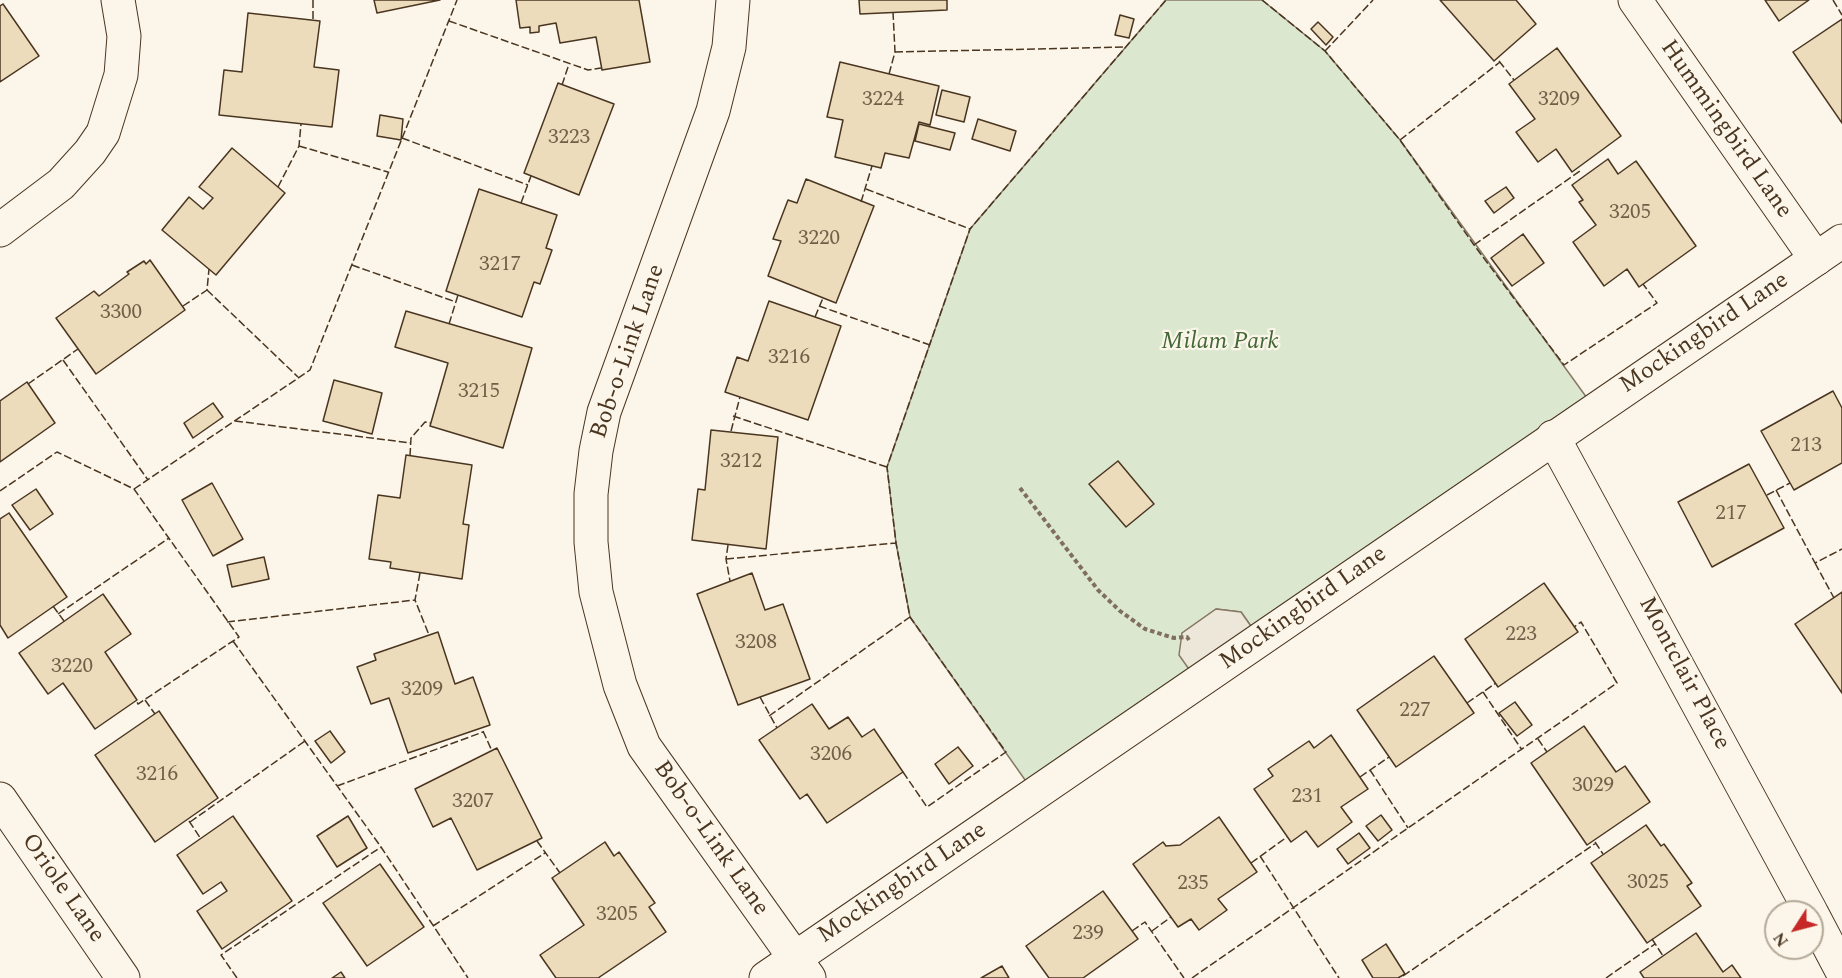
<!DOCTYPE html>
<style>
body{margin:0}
#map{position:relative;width:1842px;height:978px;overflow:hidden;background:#fbf6e9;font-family:Spectral,serif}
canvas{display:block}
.north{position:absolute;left:1764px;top:900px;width:60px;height:60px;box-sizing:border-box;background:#fbf6e9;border:2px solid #b4a999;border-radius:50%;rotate:234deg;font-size:16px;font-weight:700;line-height:24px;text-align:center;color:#4a3520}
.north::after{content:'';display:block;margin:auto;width:21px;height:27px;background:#c62828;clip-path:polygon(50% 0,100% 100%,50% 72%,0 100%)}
</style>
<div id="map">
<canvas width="1842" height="978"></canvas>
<div class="north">N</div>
</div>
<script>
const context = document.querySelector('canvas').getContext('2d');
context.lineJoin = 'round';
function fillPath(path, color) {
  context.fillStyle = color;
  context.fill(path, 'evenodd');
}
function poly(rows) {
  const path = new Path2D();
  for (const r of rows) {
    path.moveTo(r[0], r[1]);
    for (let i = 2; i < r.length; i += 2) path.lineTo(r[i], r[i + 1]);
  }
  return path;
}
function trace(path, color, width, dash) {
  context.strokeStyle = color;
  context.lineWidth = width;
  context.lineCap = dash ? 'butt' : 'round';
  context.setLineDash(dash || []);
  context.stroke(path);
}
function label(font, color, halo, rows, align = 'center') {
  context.font = font + ' Spectral,serif';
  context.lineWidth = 4.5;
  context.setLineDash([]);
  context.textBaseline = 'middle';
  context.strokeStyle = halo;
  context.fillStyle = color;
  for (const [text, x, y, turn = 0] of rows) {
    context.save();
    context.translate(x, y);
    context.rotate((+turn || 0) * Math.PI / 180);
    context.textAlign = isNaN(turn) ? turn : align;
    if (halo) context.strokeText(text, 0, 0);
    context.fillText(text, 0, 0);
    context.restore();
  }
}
const green = poly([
 [1166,0,1262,0,1325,51,1400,140,1595,409,1260,639,1241,612,1216,609,1182,633,1198,682,1035,794,910,617,896,543,887,467,970,229,1166,0]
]);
fillPath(green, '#dce7d0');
trace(green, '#887966', 1.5);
const parking = poly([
 [1216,609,1241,612,1260,639,1198,682,1179,655,1182,633,1216,609]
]);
fillPath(parking, '#ede7d9');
trace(parking, '#887966', 1.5);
const building = poly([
 [374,0,440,0,377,13,374,0],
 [516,0,639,0,650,62,602,70,596,37,560,43,556,23,539,26,539,32,530,33,530,27,520,28,516,0],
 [859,0,947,0,947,10,860,14,859,0],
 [1440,0,1516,0,1536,24,1494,61,1440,0],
 [1765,0,1809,0,1779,21,1765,0],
 [3,4,39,56,0,82,0,6,3,4],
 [248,13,320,21,314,67,339,70,332,127,219,115,224,70,242,72,248,13],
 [1120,15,1134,19,1129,38,1115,35,1120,15],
 [1842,19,1842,123,1793,52,1842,19],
 [1318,22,1333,37,1326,45,1311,29,1318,22],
 [1557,48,1621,136,1572,172,1556,149,1538,162,1516,132,1535,119,1509,84,1557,48],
 [840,62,939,86,930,125,919,122,909,158,885,153,881,168,835,157,843,120,827,117,840,62],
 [558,83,614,104,579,195,524,173,558,83],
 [942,90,970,97,964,122,936,115,942,90],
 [380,115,403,119,401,140,377,136,380,115],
 [978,119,1016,131,1010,151,972,139,978,119],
 [919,124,955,133,950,150,915,141,919,124],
 [232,148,285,193,216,275,162,230,189,197,203,209,213,198,199,187,232,148],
 [1608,159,1618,174,1636,161,1696,246,1639,287,1627,269,1604,286,1573,242,1596,225,1579,202,1583,200,1572,185,1608,159],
 [806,179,874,206,836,303,768,276,781,241,773,239,788,200,797,203,806,179],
 [1506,187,1514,198,1494,213,1485,201,1506,187],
 [479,189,557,215,546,248,552,250,540,284,534,282,522,317,446,291,479,189],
 [1523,234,1544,263,1512,286,1491,258,1523,234],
 [150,260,185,310,96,374,56,318,94,291,99,296,129,274,127,272,144,261,146,264,150,260],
 [769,301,841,326,808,420,725,392,737,357,748,361,769,301],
 [406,311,532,348,503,448,430,426,448,363,395,347,406,311],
 [334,380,382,393,372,434,323,421,334,380],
 [27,382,55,423,0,462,0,401,27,382],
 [1833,391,1842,408,1842,463,1794,490,1761,431,1833,391],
 [213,403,223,417,193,438,184,423,213,403],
 [711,430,778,437,766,549,692,540,698,489,705,490,711,430],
 [406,455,472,465,463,524,469,525,462,579,390,568,391,562,369,559,378,495,400,498,406,455],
 [1118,461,1154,504,1126,527,1089,484,1118,461],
 [1749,464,1784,528,1712,567,1678,502,1749,464],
 [212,483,243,539,213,556,182,500,212,483],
 [36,489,53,514,30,530,12,505,36,489],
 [9,513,67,597,8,638,0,625,0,519,9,513],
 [264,557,269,579,232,587,227,565,264,557],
 [752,573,765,610,783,604,810,679,738,705,697,594,752,573],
 [1544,583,1578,632,1498,687,1465,639,1544,583],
 [1842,592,1842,693,1795,624,1842,592],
 [103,594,131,634,105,652,137,700,95,729,63,683,48,694,19,653,103,594],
 [438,632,455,684,473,677,490,725,408,753,389,698,371,704,357,667,376,660,374,654,438,632],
 [1434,656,1474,713,1396,767,1357,710,1434,656],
 [1515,702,1532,725,1517,736,1499,713,1515,702],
 [812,704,829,729,848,717,862,737,874,729,903,772,827,823,807,794,800,799,759,740,812,704],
 [159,711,218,798,155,842,95,755,159,711],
 [1584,726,1616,772,1625,766,1650,802,1587,845,1531,763,1584,726],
 [330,731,345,752,331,763,315,741,330,731],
 [1331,735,1368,789,1341,807,1352,822,1318,847,1306,831,1291,842,1254,789,1273,776,1268,769,1309,741,1314,748,1331,735],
 [958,747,973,766,949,784,935,764,958,747],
 [497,748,542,838,477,870,451,818,433,827,415,789,497,748],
 [1381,815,1392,830,1378,841,1366,826,1381,815],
 [233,816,292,901,222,949,197,911,227,891,221,882,203,894,177,855,233,816],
 [348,816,367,848,337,867,317,836,348,816],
 [1219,817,1257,872,1218,899,1227,910,1199,930,1191,919,1178,927,1133,864,1163,842,1166,846,1180,845,1219,817],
 [1646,825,1661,846,1664,844,1692,883,1687,886,1701,906,1647,943,1591,863,1646,825],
 [1359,833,1370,848,1348,864,1337,849,1359,833],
 [605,842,614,856,619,852,655,903,649,907,666,932,598,978,556,978,540,955,584,925,552,878,605,842],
 [380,864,424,927,367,966,323,903,380,864],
 [1103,891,1138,939,1083,978,1049,978,1026,946,1103,891],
 [1696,933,1723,972,1732,965,1741,978,1644,978,1640,972,1696,933],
 [1386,944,1405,974,1398,978,1373,978,1362,960,1386,944],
 [1002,966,1009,978,981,978,1002,966],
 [341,972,345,978,332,978,341,972]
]);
fillPath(building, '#ecdcbc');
trace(building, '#4a3520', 1.5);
const street = poly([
 [733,0,729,47,713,111,604,412,596,451,591,494,591,542,596,592,620,685,644,746,809,978],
 [1635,0,1816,259],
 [0,230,61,184,90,152,103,133,121,75,124,36,118,0],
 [1553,437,1811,912],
 [0,799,123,978],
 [1812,914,1842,971]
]);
const secondary = poly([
 [766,978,1842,241]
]);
trace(street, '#4a3520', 35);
trace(secondary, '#4a3520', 35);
trace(poly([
 [1020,488,1098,590,1120,611,1145,629,1174,638,1187,637,1189,640]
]), '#7f6f5c', 4, [4.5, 3]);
trace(street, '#fbf6e9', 33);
trace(secondary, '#fbf6e9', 33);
trace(poly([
 [313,0,313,20],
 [1262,0,1325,51,1400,140,1474,245,1564,365,1657,303,1643,284],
 [1833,0,1842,15],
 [449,21,588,70,601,68],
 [1325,51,1373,0],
 [895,52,1126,47],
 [1499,61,1514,80],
 [889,74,895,52,893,12],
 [562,85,569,64],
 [402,138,528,185],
 [1400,140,1500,62],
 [299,146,388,172],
 [278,187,299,146,301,124],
 [866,189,970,229],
 [861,202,872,166],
 [521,203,531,176],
 [1474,245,1580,171],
 [352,265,456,302],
 [207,290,298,377],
 [183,306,207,290,209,269],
 [819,306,930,345],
 [815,317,823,298],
 [449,324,458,295],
 [63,360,148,480],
 [28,384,78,349],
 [733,416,887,467],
 [235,421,411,443],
 [731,431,740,397],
 [410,456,411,438,425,422,431,423],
 [134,489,310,370,457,0],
 [1776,490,1815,563,1842,549],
 [0,491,57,452,134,489,239,637,138,704,136,700],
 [1767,495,1790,483],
 [728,545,726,559,730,581],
 [726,559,896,543],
 [1815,563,1834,598],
 [420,573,415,600,429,635],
 [53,606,64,621],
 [58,614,169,538],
 [227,622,415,600],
 [233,641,381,847,468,978],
 [1483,692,1522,750],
 [760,697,777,728],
 [145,700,155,714],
 [1467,703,1496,683],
 [769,716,910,617],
 [483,731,492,751],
 [1538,739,1547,752],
 [1370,770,1408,828],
 [903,772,927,807,1006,752,910,617,896,543,887,467,970,229,1166,0],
 [1360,777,1389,757],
 [337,786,483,732],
 [189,821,201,839],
 [190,822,305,741],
 [537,841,560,873],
 [1595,842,1603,854],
 [1260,856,1339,978],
 [1251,863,1287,837],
 [433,926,545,853],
 [1132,931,1145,922,1184,978],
 [1152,931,1171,917],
 [1652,939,1663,956],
 [1403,976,1596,843],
 [237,978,221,955,381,847],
 [1192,978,1617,683,1581,622,1574,627],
 [1606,978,1655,944]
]), '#4a3520', 1.5, [8, 3]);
label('21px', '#725f47', null, [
 ["3224",883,101],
 ["3209",1559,101],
 ["3223",569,139],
 ["3205",1630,214],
 ["3220",819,240],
 ["3217",500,266],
 ["3300",121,314],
 ["3216",789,359],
 ["3215",479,393],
 ["213",1806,447],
 ["3212",741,463],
 ["217",1731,515],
 ["223",1521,636],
 ["3208",756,644],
 ["3220",72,668],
 ["3209",422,691],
 ["227",1415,712],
 ["3206",831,756],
 ["3216",157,776],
 ["3029",1593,787],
 ["231",1307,798],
 ["3207",473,803],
 ["3025",1648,884],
 ["235",1193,885],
 ["3205",617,916],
 ["239",1088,935]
]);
label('24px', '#4a3520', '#fbf6e9', [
 ["Hummingbird Lane",1725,130,55],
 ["Mockingbird Lane",1705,334,-34],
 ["Bob-o-Link Lane",629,352,-71],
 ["Mockingbird Lane",1304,609,-35],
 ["Montclair Place",1683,674,62],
 ["Bob-o-Link Lane",710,839,55],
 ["Mockingbird Lane",903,884,-34],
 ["Oriole Lane",62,889,55]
]);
label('italic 24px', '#436837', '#fbf6e9', [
 ["Milam Park",1220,343]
]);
</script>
